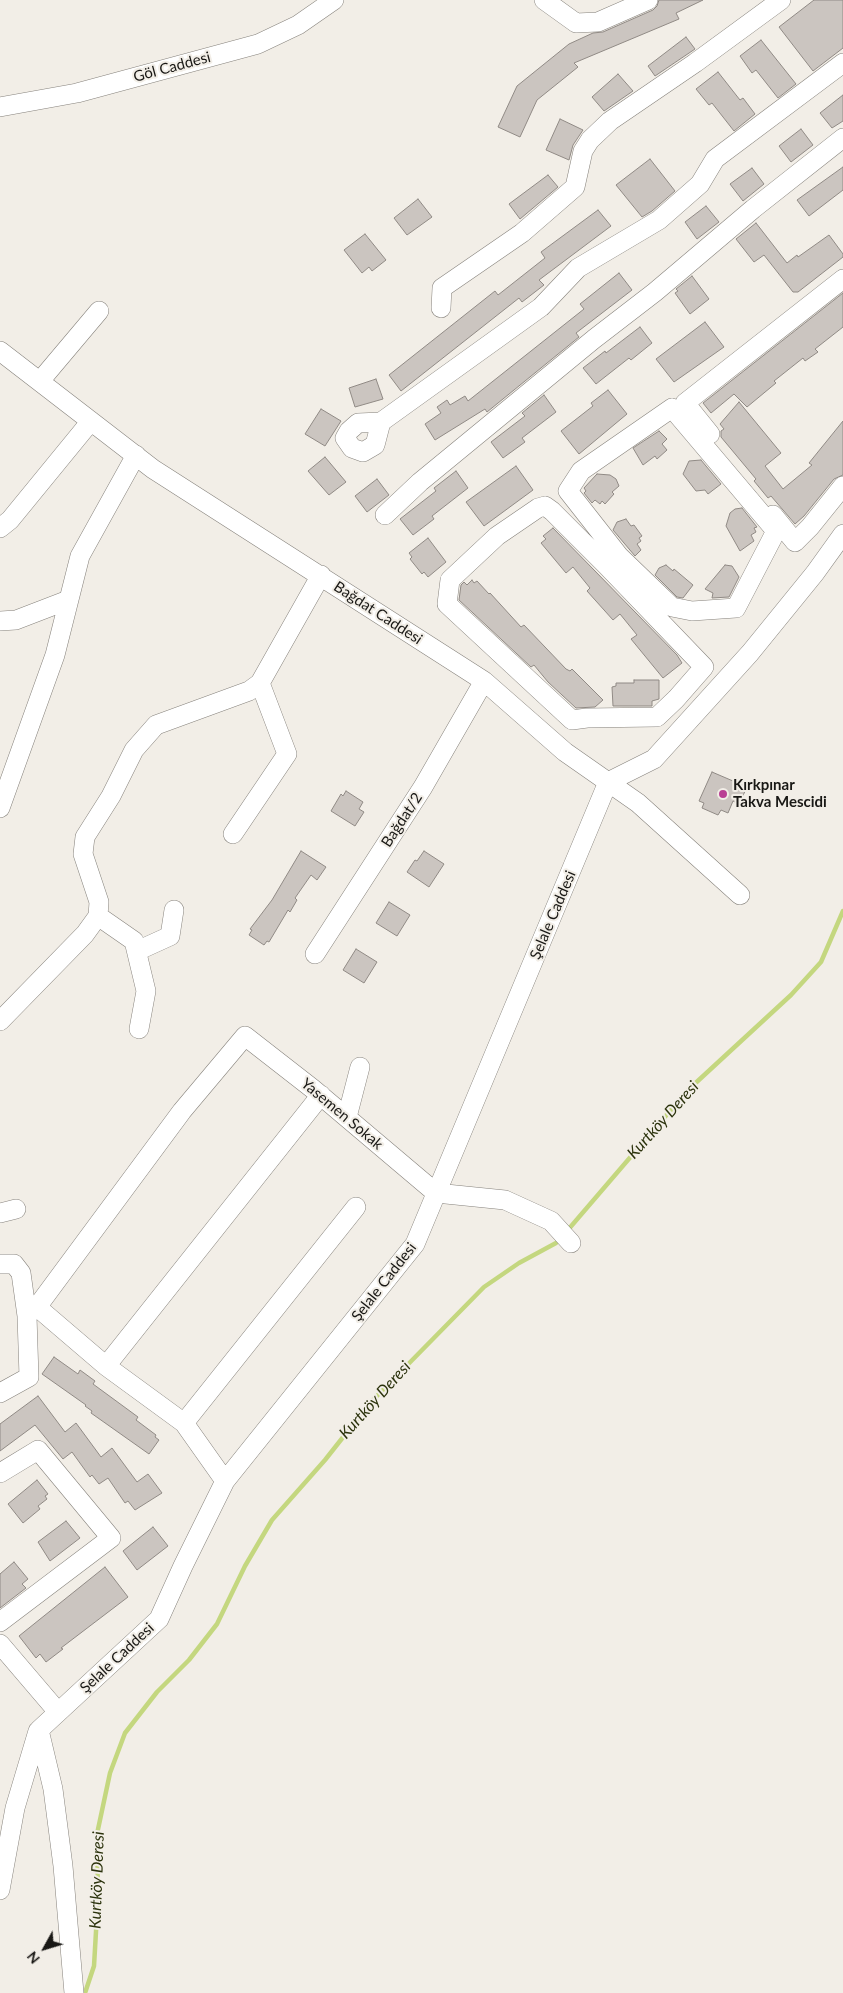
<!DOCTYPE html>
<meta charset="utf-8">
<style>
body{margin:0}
#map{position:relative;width:843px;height:1993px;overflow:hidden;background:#f2eee7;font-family:Lato,sans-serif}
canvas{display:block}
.north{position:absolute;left:20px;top:1923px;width:50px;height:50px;-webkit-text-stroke:4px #f2eee7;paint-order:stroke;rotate:231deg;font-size:14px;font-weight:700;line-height:20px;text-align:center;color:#191815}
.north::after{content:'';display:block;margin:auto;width:18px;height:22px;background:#191815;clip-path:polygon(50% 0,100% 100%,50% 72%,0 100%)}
</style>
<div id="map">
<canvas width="843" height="1993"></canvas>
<div class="north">N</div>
</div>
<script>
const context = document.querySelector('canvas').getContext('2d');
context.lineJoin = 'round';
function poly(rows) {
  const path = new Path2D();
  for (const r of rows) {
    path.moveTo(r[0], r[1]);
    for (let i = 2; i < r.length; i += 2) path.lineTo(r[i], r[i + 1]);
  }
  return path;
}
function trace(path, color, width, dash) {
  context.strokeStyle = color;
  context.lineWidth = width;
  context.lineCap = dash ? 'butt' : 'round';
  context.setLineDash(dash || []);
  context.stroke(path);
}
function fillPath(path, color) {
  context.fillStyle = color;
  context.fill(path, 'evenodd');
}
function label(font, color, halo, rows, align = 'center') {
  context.font = font + ' Lato,sans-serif';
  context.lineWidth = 4;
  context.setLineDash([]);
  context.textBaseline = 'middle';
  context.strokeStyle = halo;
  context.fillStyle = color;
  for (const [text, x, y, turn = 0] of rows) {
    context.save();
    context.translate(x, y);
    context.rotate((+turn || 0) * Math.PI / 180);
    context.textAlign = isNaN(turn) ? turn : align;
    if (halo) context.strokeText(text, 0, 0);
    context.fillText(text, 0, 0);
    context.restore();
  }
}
trace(poly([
 [567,1231,688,1090,791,995,821,962,843,911],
 [85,1993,94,1966,98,1897,97,1834,110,1773,125,1733,157,1692,189,1660,217,1624,245,1566,272,1520,325,1460,370,1403,484,1287,519,1263,556,1243,560,1239]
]), '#c4d77f', 4.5);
const building = poly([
 [659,0,703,0,676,13,679,19,574,63,578,67,537,100,520,137,498,127,517,86,569,44,593,33,603,32,653,10,657,6,659,0],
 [814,0,843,0,843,48,813,71,779,27,814,0],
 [686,37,695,49,655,76,648,66,686,37],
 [761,40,796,84,778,98,756,70,752,73,740,56,761,40],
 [718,72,740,100,743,98,755,114,734,131,712,103,709,105,696,89,718,72],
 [618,74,633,91,604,111,592,97,618,74],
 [843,95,843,121,832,128,820,113,843,95],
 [560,119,583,130,573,145,569,160,546,150,560,119],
 [801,129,813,145,791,162,779,146,801,129],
 [650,159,675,191,652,211,642,217,616,185,650,159],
 [843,167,843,190,809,216,797,200,843,167],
 [752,168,764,184,743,201,730,184,752,168],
 [548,175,558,187,520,219,509,204,548,175],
 [418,199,432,217,407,235,394,218,418,199],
 [706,206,719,222,697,239,685,222,706,206],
 [598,210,611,226,539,280,544,285,522,302,519,298,401,391,389,375,495,291,498,295,545,258,541,252,598,210],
 [756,223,787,263,797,255,798,257,829,235,843,254,843,257,798,292,793,292,764,255,754,262,736,239,756,223],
 [365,234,386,260,372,271,369,267,362,273,344,250,365,234],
 [619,273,632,290,576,333,579,337,487,412,485,409,435,440,425,424,441,413,437,407,447,400,450,405,465,396,468,401,584,309,580,304,619,273],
 [692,276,709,299,690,314,675,293,678,291,676,289,692,276],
 [843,293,843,327,815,349,818,352,805,361,803,358,774,381,776,383,747,407,734,394,711,413,703,403,843,293],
 [705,322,724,347,674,382,656,359,705,322],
 [640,327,652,343,631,360,629,358,596,384,583,368,605,351,606,353,640,327],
 [376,379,383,399,355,407,349,388,376,379],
 [608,390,627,414,579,454,561,431,593,406,591,403,608,390],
 [544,395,556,412,522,438,525,442,503,458,491,442,525,416,522,413,544,395],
 [739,402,781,453,765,466,783,489,812,465,809,463,843,421,843,475,834,479,804,516,795,524,771,496,768,498,754,481,756,479,721,437,721,431,724,429,720,424,739,402],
 [321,409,341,421,325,446,305,434,321,409],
 [659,431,667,439,662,444,667,450,657,459,655,456,643,465,633,448,659,431],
 [325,457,346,482,329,495,308,471,325,457],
 [701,460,721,484,708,494,705,490,696,491,683,474,689,461,701,460],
 [516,466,533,490,484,526,466,502,516,466],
 [456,471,468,488,432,516,434,519,413,535,400,519,436,491,434,488,456,471],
 [597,474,610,475,616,479,619,486,612,492,614,494,605,504,602,501,600,504,595,500,592,503,584,493,586,491,584,488,597,474],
 [377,479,389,495,367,512,355,496,377,479],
 [742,508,757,527,754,528,756,532,751,535,754,541,740,551,726,526,730,513,735,509,742,508],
 [626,519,631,526,634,525,642,536,639,538,641,541,637,544,641,550,635,556,613,530,617,522,626,519],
 [553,528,677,655,682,663,663,678,631,639,637,635,620,614,613,620,587,591,590,588,573,567,566,573,541,543,546,539,543,536,553,528],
 [428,538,446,562,428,577,424,572,422,574,410,559,412,557,409,553,428,538],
 [666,565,673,571,674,569,693,585,683,598,677,597,655,575,659,568,666,565],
 [725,565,732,566,739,577,729,597,712,598,713,593,705,589,725,565],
 [472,580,474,583,477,581,489,594,490,593,521,627,524,625,566,669,570,671,572,669,603,700,595,707,576,708,548,682,534,665,531,667,459,600,461,585,464,582,467,585,472,580],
 [634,680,659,680,659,699,652,701,652,706,613,706,612,687,616,686,616,683,634,683,634,680],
 [712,772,747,787,739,804,733,801,728,813,721,810,718,815,702,808,704,803,699,801,712,772],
 [346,791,363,802,359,809,364,812,355,826,331,811,341,794,343,796,346,791],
 [301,851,326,867,317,880,311,875,295,898,297,900,290,912,288,910,269,942,267,941,264,945,249,935,252,930,250,929,272,900,301,851],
 [424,851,444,864,429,887,407,872,415,860,417,861,424,851],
 [389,902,410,915,397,936,376,923,389,902],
 [356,949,377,962,364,983,343,970,356,949],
 [54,1357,78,1374,80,1370,95,1381,93,1384,138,1417,136,1420,156,1435,155,1437,159,1440,149,1454,91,1413,92,1411,85,1406,86,1405,42,1374,54,1357],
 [38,1396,65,1432,76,1423,101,1457,112,1448,137,1482,148,1474,162,1493,135,1510,128,1501,125,1503,108,1478,99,1484,92,1475,90,1477,72,1452,63,1459,35,1425,0,1451,0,1424,38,1396],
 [37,1480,48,1494,45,1496,47,1499,38,1506,40,1509,23,1523,8,1504,37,1480],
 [66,1521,80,1538,50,1561,38,1542,66,1521],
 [153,1527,168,1546,137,1570,123,1551,153,1527],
 [14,1562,28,1579,22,1584,26,1588,0,1608,0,1574,14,1562],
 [105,1567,128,1597,61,1648,63,1649,46,1662,40,1654,36,1658,19,1636,105,1567]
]);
fillPath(building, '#cbc5c0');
trace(building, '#908a85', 1);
const minor = poly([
 [544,0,576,23,598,22,648,0],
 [0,107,77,93,258,44,298,25,334,0],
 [441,308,442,288,522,233,575,187,583,151,590,140,610,121,695,63,781,0],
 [0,351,153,469,484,681,565,752,638,803,740,895],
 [40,381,99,311],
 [672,408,776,531,736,608,692,611,672,607,619,556,568,491,581,471,672,408],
 [381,422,375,445,363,452,352,448,345,438,349,431,358,423,381,422,541,307,578,268,659,220,700,184,715,159,843,63],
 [710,434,685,403,843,279],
 [545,506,552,511,607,566,704,667,676,699,657,717,587,718,572,720,447,604,450,580,497,536,538,508,545,506],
 [385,515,420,482,594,339,655,292,753,209,843,138],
 [773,515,795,542,810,527,843,486],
 [0,528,10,520,91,421],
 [0,621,16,620,68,600],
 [0,808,55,655,80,556,136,455],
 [233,834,287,754,260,683],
 [98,916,134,941,146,991,139,1029],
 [137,951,170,936,174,910],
 [315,954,423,787,484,681],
 [0,1021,85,934,98,916,99,902,83,854,85,837,111,796,134,750,156,725,249,691,260,683,321,575],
 [347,1117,360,1067],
 [0,1213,16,1209],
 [0,1264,14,1264,21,1273,27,1316,29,1377,0,1393],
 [106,1366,321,1095],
 [184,1423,356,1207],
 [0,1473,38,1450,111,1538,0,1622],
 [225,1481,184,1423,106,1366,37,1307,182,1111,245,1036,313,1089,436,1193,505,1200,551,1221,571,1243],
 [0,1644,58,1712],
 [39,1730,159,1619,183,1566,225,1481,415,1244,608,782,654,759,750,653,815,573,843,534],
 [39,1730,53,1789,63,1866,74,1993],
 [0,1890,15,1808,38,1731]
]);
trace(minor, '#86827c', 20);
trace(minor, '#fff', 19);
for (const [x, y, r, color] of [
 [723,794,5,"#b94094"]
]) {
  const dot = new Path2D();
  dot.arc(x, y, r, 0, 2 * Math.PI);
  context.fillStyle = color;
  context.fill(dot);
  trace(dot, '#f2eee7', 2);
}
label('15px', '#191815', '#f2eee7', [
 ["Göl Caddesi",172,67,-15],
 ["Bağdat Caddesi",378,613,33],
 ["Bağdat/2",402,820,-57],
 ["Şelale Caddesi",553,915,-67],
 ["Yasemen Sokak",342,1114,40],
 ["Şelale Caddesi",384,1282,-52],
 ["Şelale Caddesi",117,1658,-43]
]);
label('bold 15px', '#191815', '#f2eee7', [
 ["Kırkpınar",733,785],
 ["Takva Mescidi",733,802]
], 'left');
label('italic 16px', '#2b320c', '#f2eee7', [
 ["Kurtköy Deresi",663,1120,-48],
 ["Kurtköy Deresi",375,1400,-48],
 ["Kurtköy Deresi",97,1880,-88]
]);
</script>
